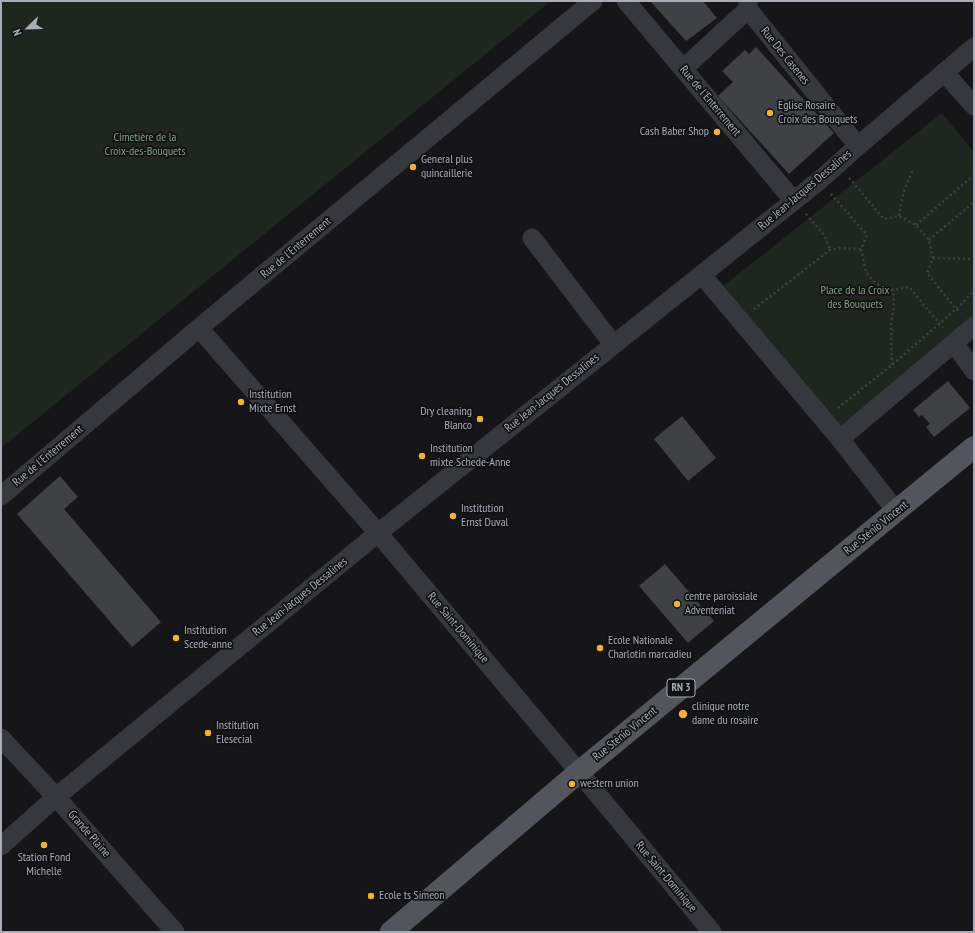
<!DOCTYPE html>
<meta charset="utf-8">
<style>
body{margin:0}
#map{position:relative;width:975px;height:933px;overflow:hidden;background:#161618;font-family:"PT Sans Narrow",sans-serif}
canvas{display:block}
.frame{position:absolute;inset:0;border:2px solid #a8adb8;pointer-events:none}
.north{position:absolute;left:8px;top:8px;width:40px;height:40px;-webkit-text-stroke:3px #111113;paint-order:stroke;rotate:247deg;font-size:11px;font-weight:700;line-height:16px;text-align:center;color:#a8adb8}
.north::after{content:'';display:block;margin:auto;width:14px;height:18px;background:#a8adb8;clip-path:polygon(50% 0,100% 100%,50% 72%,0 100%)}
</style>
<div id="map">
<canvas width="975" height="933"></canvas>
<div class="frame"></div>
<div class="north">N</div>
</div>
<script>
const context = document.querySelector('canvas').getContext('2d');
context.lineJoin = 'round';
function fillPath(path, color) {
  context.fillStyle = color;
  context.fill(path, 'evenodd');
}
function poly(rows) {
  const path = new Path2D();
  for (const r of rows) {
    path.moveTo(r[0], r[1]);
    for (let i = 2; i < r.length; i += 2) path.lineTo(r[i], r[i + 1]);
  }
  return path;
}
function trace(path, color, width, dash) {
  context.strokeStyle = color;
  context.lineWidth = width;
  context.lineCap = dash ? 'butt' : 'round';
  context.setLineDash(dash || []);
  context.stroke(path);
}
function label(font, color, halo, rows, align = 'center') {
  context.font = font + ' "PT Sans Narrow",sans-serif';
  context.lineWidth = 3.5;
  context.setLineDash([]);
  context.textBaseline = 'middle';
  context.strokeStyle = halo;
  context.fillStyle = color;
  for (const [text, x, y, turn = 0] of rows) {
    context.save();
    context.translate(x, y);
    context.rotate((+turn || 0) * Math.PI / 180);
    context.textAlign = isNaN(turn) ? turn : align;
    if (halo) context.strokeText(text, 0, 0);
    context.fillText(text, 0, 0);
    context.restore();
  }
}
fillPath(poly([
 [4,1,551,1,1,448,1,5],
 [942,113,974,152,974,316,840,430,722,287]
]), '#1e261f');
fillPath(poly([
 [650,1,703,1,717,18,686,41],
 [756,47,834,133,789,174,718,96,733,82,722,71,745,50,749,54],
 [948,381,970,408,934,437,926,427,930,424,922,415,919,417,913,410],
 [682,416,716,458,688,481,654,439],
 [60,476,78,497,64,509,161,622,132,647,17,514],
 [665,564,714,621,688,643,639,586]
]), '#404145');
trace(poly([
 [849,178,884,219,899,216,916,225,929,240,933,258,927,273,956,309,961,312],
 [831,194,867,235,861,249,866,272,875,283,893,290,909,287,943,328],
 [806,214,825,236,830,250],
 [899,216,903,194,913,169],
 [916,225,974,175],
 [929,240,974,202],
 [933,258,974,259],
 [754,309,830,250,840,248,861,249],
 [892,365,891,324,894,306,893,290],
 [838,408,892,365,956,309,974,291]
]), '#3d3f44', 2.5, [2, 3]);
trace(poly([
 [626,1,793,200],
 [748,1,748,9,858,146],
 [683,69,748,9],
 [944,72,974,106],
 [532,238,613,344],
 [702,275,840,439,896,511],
 [199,328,378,533,579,772,712,932],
 [954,343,974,371],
 [840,439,974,326],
 [1,496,199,328,593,1],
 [1,738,56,797,175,932],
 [1,846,56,797,378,533,820,180,858,146,974,47]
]), '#37383d', 19);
trace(poly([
 [391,932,579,772,896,511,974,447]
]), '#53555c', 22);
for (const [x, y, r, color] of [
 [770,113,4,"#f2b134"],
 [717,132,4,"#f2b134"],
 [413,167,4,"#f2b134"],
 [241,402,4,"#f2b134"],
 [480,419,4,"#f2b134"],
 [422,456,4,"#f2b134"],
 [453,516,4,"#f2b134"],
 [677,604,4,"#f2b134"],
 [176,638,4,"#f2b134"],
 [600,648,4,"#f2b134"],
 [683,714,5,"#f2b134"],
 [208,733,4,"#f2b134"],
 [572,784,4,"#f2b134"],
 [44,845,4,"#f2b134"],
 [371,896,4,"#f2b134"]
]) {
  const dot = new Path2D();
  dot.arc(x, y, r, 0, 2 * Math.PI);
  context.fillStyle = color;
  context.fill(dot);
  trace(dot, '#111113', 1.5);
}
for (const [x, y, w] of [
 [681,688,28]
]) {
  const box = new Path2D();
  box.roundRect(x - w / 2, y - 9, w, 18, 3);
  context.fillStyle = '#111113';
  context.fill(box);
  trace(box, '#a8adb8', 1);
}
label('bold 11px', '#a8adb8', null, [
 ["RN 3",681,688]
]);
label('12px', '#a8adb8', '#111113', [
 ["Rue Des Casenes",785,56,51],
 ["Rue de l'Enterrement",710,101,50],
 ["Rue Jean-Jacques Dessalines",805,190,-40],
 ["Rue de l'Enterrement",296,248,-40],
 ["Rue Jean-Jacques Dessalines",552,393,-39],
 ["Rue de l'Enterrement",48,456,-40],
 ["Rue Sténio Vincent",876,528,-39],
 ["Rue Jean-Jacques Dessalines",300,597,-39],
 ["Rue Saint-Dominique",458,628,50],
 ["Rue Sténio Vincent",625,734,-39],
 ["Grande Plaine",89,834,49],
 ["Rue Saint-Dominique",666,877,50]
]);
label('12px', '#a8adb8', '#111113', [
 ["Eglise Rosaire",778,106],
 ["Croix des Bouquets",778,120],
 ["Cash Baber Shop",709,132,"right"],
 ["General plus",421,160],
 ["quincaillerie",421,174],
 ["Institution",249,395],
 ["Mixte Ernst",249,409],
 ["Dry cleaning",472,412,"right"],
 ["Blanco",472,426,"right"],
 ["Institution",430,449],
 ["mixte Schede-Anne",430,463],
 ["Institution",461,509],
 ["Ernst Duval",461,523],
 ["centre paroissiale",685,597],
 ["Adventeniat",685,611],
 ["Institution",184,631],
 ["Scede-anne",184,645],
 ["Ecole Nationale",608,641],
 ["Charlotin marcadieu",608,655],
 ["clinique notre",692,707],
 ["dame du rosaire",692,721],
 ["Institution",216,726],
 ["Elesecial",216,740],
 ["western union",580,784],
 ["Station Fond",44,858,"center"],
 ["Michelle",44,872,"center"],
 ["Ecole ts Simeon",379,896]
], 'left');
label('12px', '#7fa381', '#111113', [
 ["Cimetière de la",145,138],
 ["Croix-des-Bouquets",145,152],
 ["Place de la Croix",855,291],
 ["des Bouquets",855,305]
]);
</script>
